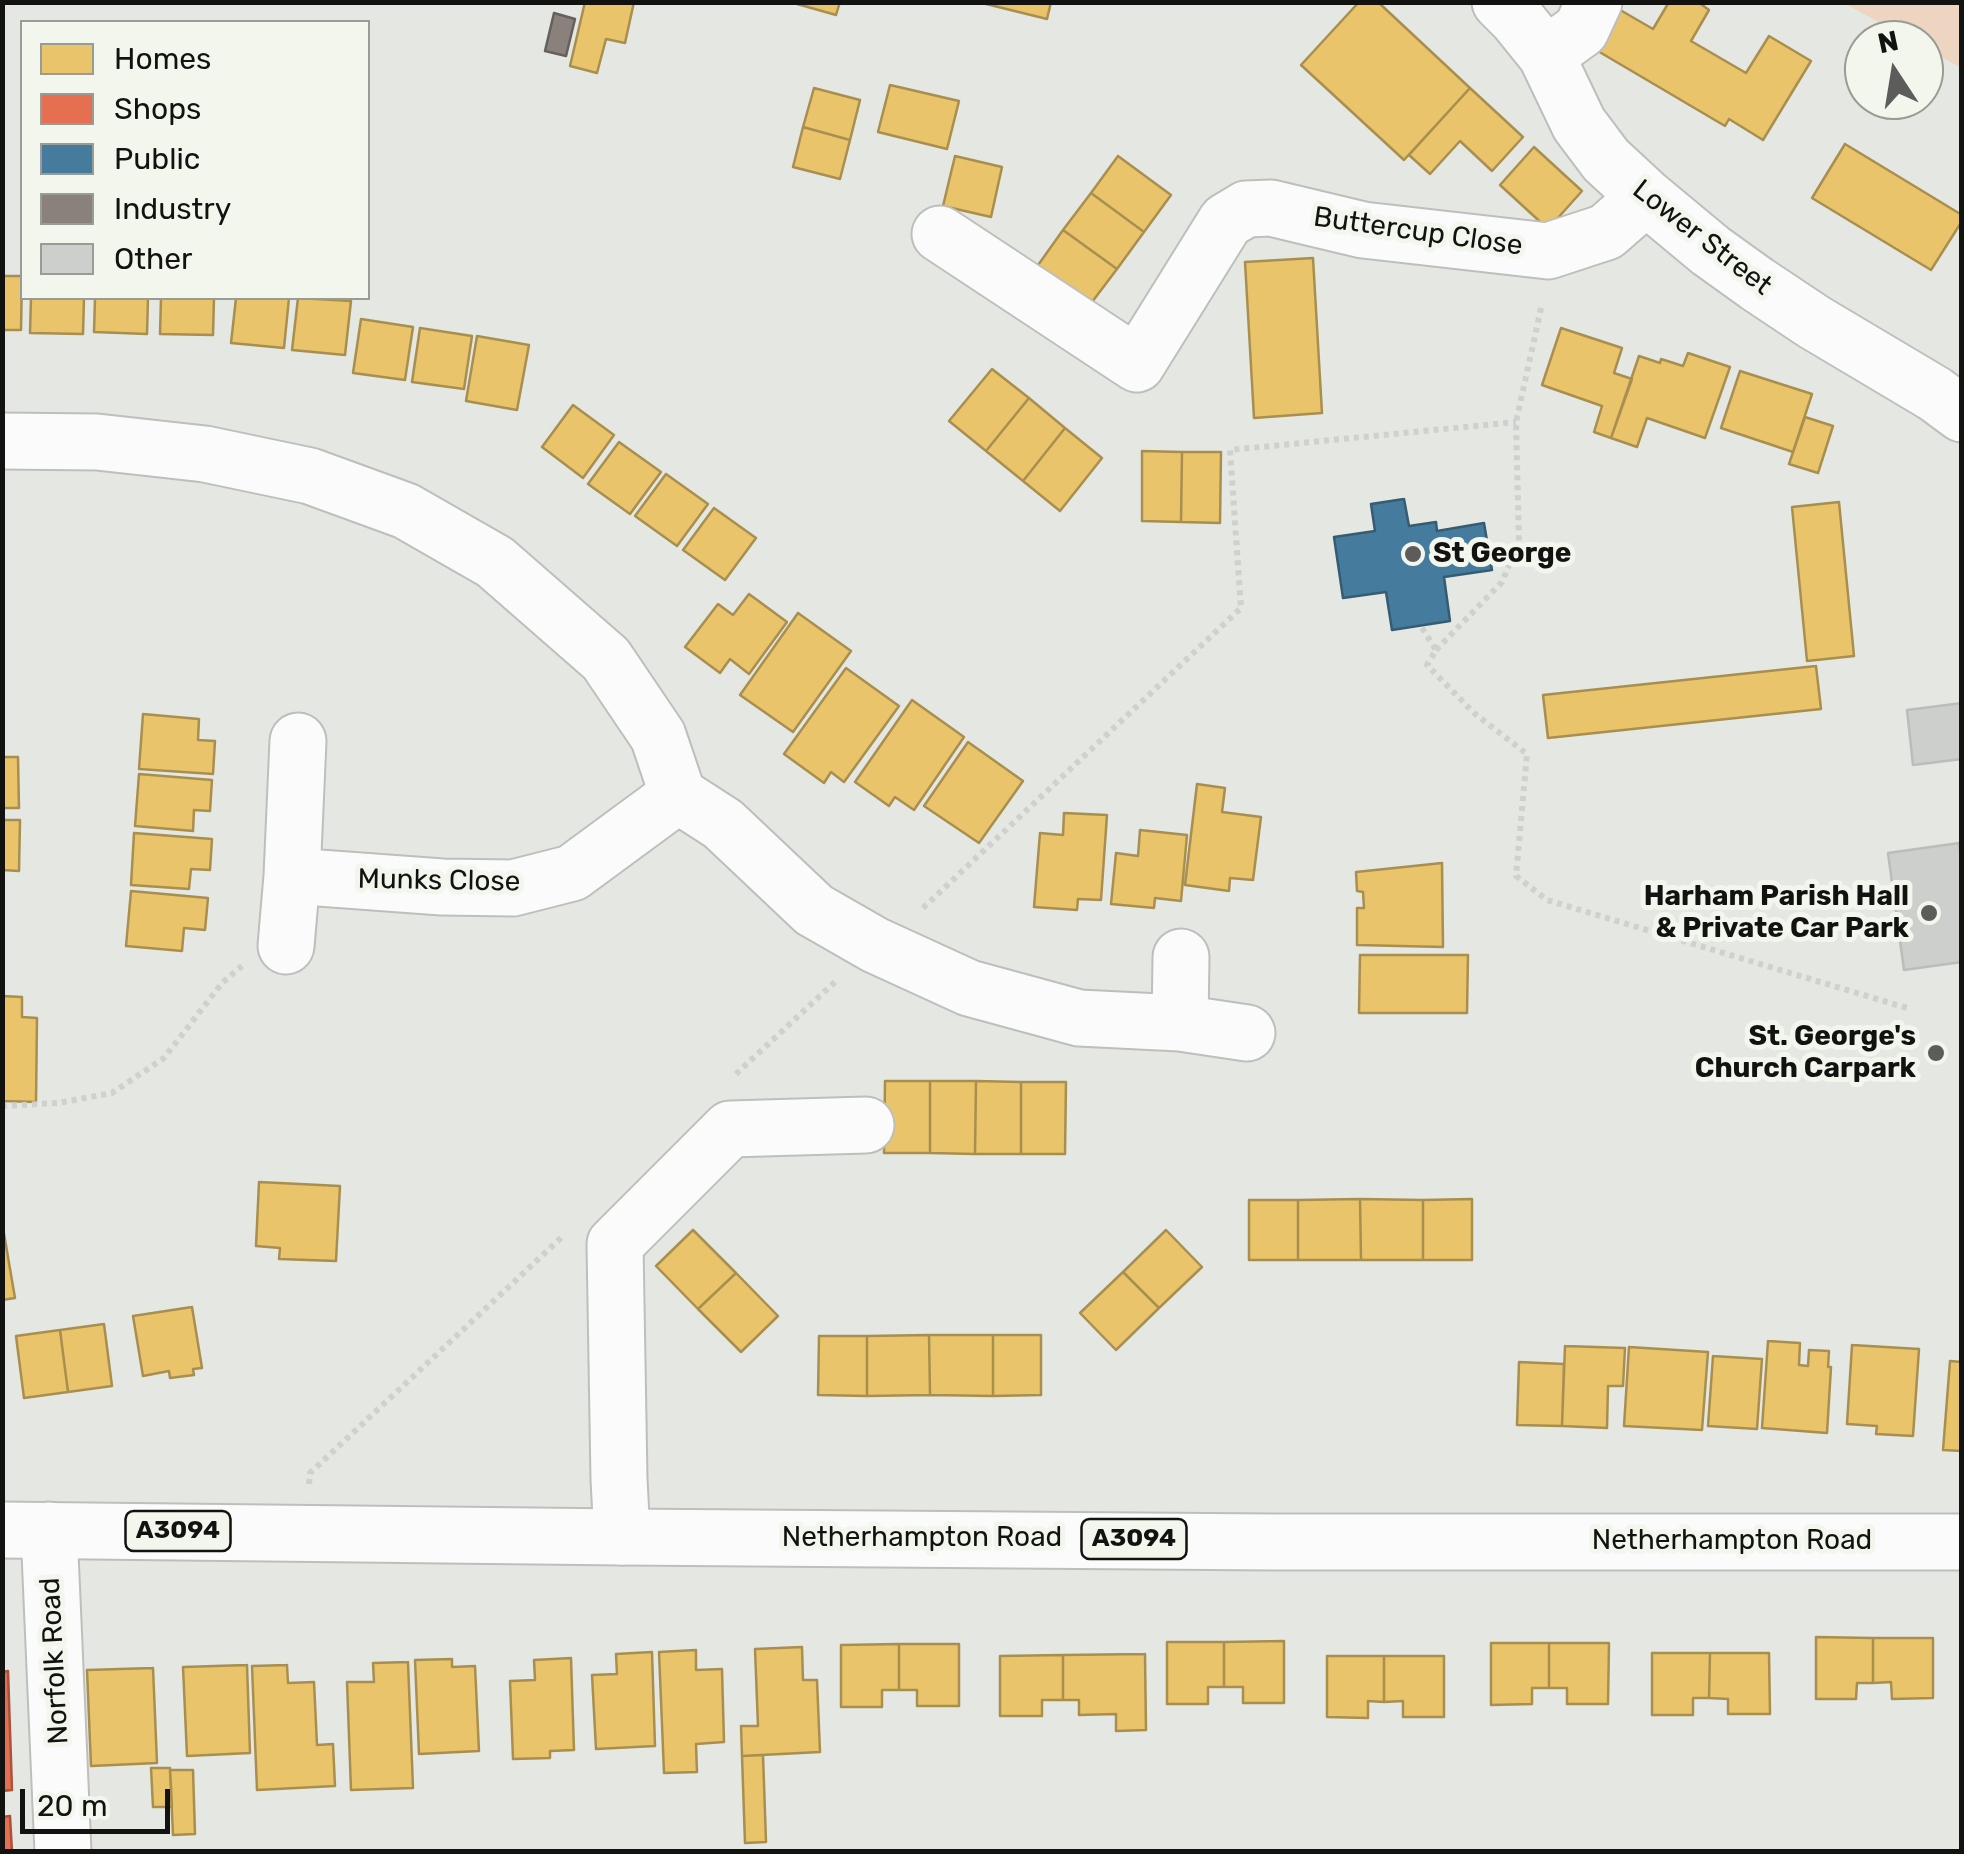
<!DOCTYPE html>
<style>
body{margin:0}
#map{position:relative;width:1964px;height:1854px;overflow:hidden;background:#e5e7e2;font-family:Rubik,sans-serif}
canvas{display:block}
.frame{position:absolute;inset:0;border:5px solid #121310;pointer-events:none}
.legend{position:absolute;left:20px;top:20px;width:350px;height:280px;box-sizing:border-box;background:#f3f6ed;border:2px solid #999b95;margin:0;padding:12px 18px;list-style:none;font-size:30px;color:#121310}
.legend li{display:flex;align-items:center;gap:20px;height:50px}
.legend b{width:50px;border:2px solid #999b95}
.north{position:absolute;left:1844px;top:20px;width:100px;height:100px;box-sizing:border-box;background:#f3f6ed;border:2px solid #999b95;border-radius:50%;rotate:348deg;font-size:28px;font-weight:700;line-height:40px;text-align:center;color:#121310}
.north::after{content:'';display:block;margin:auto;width:35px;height:45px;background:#5c5d5a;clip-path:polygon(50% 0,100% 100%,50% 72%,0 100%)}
.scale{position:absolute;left:20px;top:1789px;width:150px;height:45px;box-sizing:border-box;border:5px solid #121310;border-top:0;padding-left:12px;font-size:30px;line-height:35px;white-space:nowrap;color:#121310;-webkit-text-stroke:8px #f3f6ed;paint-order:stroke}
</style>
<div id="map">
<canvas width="1964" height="1854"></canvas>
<div class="frame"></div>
<ul class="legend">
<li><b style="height:28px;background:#e9c46a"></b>Homes</li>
<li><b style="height:28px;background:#e76f51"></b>Shops</li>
<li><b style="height:28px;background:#457b9d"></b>Public</li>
<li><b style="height:28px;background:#8a817c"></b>Industry</li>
<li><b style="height:28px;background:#cccfcc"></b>Other</li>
</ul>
<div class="north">N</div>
<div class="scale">20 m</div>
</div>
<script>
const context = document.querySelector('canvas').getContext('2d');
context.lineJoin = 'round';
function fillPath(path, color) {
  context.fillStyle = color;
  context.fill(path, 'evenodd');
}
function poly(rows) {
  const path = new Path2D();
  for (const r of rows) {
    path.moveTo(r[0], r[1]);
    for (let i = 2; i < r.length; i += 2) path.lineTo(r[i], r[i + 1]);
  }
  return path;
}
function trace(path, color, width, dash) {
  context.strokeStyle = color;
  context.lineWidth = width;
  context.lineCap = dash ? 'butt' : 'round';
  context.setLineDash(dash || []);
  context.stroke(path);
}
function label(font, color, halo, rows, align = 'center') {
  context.font = font + ' Rubik,sans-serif';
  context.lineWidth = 10;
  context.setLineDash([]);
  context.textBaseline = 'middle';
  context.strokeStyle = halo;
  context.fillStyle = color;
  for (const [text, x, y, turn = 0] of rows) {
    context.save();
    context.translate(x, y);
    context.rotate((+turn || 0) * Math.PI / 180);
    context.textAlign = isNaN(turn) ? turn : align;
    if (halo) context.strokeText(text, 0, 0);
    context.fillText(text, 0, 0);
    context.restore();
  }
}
fillPath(poly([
 [1844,3,1961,3,1961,68,1924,47,1924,40,1911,40]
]), '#edd5c2');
const homes = poly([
 [585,2,634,2,625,43,606,39,597,73,570,66,585,2],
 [790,2,840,2,836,15,790,2],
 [978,2,1051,2,1047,19,978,2],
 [1359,2,1378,2,1470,88,1404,160,1301,65,1359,2],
 [1669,2,1698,2,1709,10,1691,41,1746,73,1769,36,1811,61,1763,140,1729,119,1725,126,1591,47,1615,7,1653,29,1669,2],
 [890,85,959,101,947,149,878,132,890,85],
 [814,88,860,100,850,140,803,127,814,88],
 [1470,88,1523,137,1492,171,1460,141,1430,174,1409,155,1470,88],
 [803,127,850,140,840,179,793,167,803,127],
 [1845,144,1962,215,1962,221,1931,270,1812,198,1845,144],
 [1534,147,1582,191,1548,229,1500,185,1534,147],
 [955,156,1002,167,991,217,943,206,955,156],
 [1118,156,1171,195,1144,232,1091,193,1118,156],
 [1091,193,1144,232,1117,269,1063,230,1091,193],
 [1063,230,1117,269,1089,306,1036,268,1063,230],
 [1313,258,1322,413,1254,418,1245,262,1313,258],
 [2,276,22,276,21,330,2,330,2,276],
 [31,298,84,298,83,334,30,333,31,298],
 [95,298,148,298,147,334,94,332,95,298],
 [161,298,214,298,213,335,160,334,161,298],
 [236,298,289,298,284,348,231,343,236,298],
 [298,298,351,301,345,355,292,350,298,298],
 [361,319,413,327,405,380,353,373,361,319],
 [420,328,472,336,464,389,412,382,420,328],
 [1561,328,1622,348,1614,373,1632,379,1611,438,1594,432,1602,406,1542,385,1561,328],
 [477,336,529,345,517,410,466,401,477,336],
 [1688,353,1730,367,1705,438,1647,418,1637,447,1611,438,1639,356,1660,363,1661,359,1683,366,1688,353],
 [992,369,1029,398,986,451,949,421,992,369],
 [1740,371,1812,394,1793,452,1721,428,1740,371],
 [1029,398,1065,428,1023,481,986,451,1029,398],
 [573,405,614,435,583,478,542,447,573,405],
 [1805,417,1833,426,1818,473,1789,464,1805,417],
 [1065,428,1102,458,1060,511,1023,481,1065,428],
 [619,442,661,472,630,514,588,484,619,442],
 [1142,451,1182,452,1181,522,1142,521,1142,451],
 [1182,452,1221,452,1220,523,1181,522,1182,452],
 [666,474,708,504,677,546,635,516,666,474],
 [1839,502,1854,656,1807,661,1792,507,1839,502],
 [714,508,756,538,725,580,683,550,714,508],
 [749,594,787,622,749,674,730,659,720,673,685,647,718,604,733,615,749,594],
 [798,613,851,651,793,732,740,695,798,613],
 [1816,666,1821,709,1548,738,1543,695,1816,666],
 [846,668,899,706,844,782,831,772,824,783,784,754,846,668],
 [912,700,964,737,914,810,895,797,889,806,855,782,912,700],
 [143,714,199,719,198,740,215,741,213,774,139,769,143,714],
 [968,742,1023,781,979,843,924,806,968,742],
 [2,757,18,757,19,808,2,808,2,757],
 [139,774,212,780,210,811,194,810,193,831,135,826,139,774],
 [1197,784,1225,788,1222,812,1261,817,1253,880,1230,878,1229,891,1185,885,1197,784],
 [1064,813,1107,815,1101,900,1078,899,1077,910,1034,907,1040,833,1063,835,1064,813],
 [2,820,20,820,19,871,2,870,2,820],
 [1140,830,1187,835,1181,901,1155,898,1154,908,1111,904,1116,853,1138,856,1140,830],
 [134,833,212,839,210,870,191,869,189,889,131,885,134,833],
 [1442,863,1443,947,1357,945,1357,908,1364,908,1363,892,1357,891,1356,872,1442,863],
 [131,891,208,898,205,930,184,928,182,951,126,946,131,891],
 [1360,955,1468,955,1467,1013,1359,1013,1360,955],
 [2,996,22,997,22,1017,37,1018,36,1102,2,1101,2,996],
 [885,1081,930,1081,930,1153,884,1153,885,1081],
 [930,1081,976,1081,975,1154,930,1153,930,1081],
 [976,1081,1021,1082,1021,1154,975,1154,976,1081],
 [1021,1082,1066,1082,1065,1154,1021,1154,1021,1082],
 [259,1182,340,1186,336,1261,279,1259,280,1248,256,1246,259,1182],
 [1360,1199,1423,1200,1423,1260,1361,1260,1360,1199],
 [1360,1199,1361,1260,1298,1260,1298,1200,1360,1199],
 [1472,1199,1472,1260,1423,1260,1423,1200,1472,1199],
 [1249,1200,1298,1200,1298,1260,1249,1260,1249,1200],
 [2,1222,15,1298,2,1300,2,1222],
 [693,1230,736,1273,698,1309,656,1266,693,1230],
 [1166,1230,1202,1267,1159,1308,1123,1272,1166,1230],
 [1123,1272,1159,1308,1116,1350,1080,1313,1123,1272],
 [736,1273,778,1316,741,1352,698,1309,736,1273],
 [192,1307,202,1368,193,1369,194,1375,170,1378,169,1371,143,1376,133,1316,192,1307],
 [104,1324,112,1386,68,1392,60,1330,104,1324],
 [60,1330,68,1392,24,1398,16,1336,60,1330],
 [929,1335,930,1395,867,1396,867,1336,929,1335],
 [929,1335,993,1335,993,1396,930,1395,929,1335],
 [993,1335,1041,1335,1041,1395,993,1396,993,1335],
 [819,1336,867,1336,867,1396,818,1395,819,1336],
 [1768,1341,1800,1343,1799,1365,1808,1366,1809,1350,1829,1351,1828,1367,1831,1367,1827,1433,1762,1428,1768,1341],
 [1852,1345,1919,1349,1913,1436,1876,1434,1877,1426,1847,1424,1852,1345],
 [1565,1346,1625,1348,1623,1386,1608,1386,1607,1428,1562,1426,1565,1346],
 [1629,1347,1708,1352,1702,1430,1624,1426,1629,1347],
 [1713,1356,1762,1359,1757,1429,1708,1426,1713,1356],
 [1950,1361,1962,1362,1962,1451,1943,1450,1950,1361],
 [1519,1362,1564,1364,1562,1426,1517,1425,1519,1362],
 [1816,1637,1873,1638,1873,1683,1857,1683,1856,1699,1816,1699,1816,1637],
 [1873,1638,1933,1638,1933,1698,1892,1699,1891,1682,1873,1683,1873,1638],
 [1284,1641,1284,1703,1243,1703,1243,1687,1224,1687,1224,1642,1284,1641],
 [1167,1642,1224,1642,1224,1687,1208,1687,1208,1704,1167,1704,1167,1642],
 [1491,1643,1549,1643,1549,1688,1532,1688,1532,1704,1491,1705,1491,1643],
 [1549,1643,1609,1643,1608,1704,1567,1704,1567,1688,1549,1688,1549,1643],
 [899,1644,959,1644,959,1706,917,1706,917,1690,899,1690,899,1644],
 [899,1644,899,1690,882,1690,882,1707,841,1707,841,1645,899,1644],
 [802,1647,803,1680,817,1680,820,1752,742,1756,741,1726,758,1726,755,1649,802,1647],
 [696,1650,696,1670,722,1669,724,1742,696,1744,697,1772,664,1773,659,1652,696,1650],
 [652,1652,655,1746,596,1749,592,1675,617,1674,616,1654,652,1652],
 [1652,1653,1710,1653,1709,1698,1693,1698,1693,1715,1652,1715,1652,1653],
 [1710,1653,1769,1653,1770,1714,1728,1714,1728,1699,1709,1698,1710,1653],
 [1145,1654,1146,1730,1116,1731,1116,1714,1079,1715,1079,1700,1063,1700,1063,1655,1145,1654],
 [1063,1655,1063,1700,1042,1700,1042,1716,1000,1716,1000,1656,1063,1655],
 [1327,1656,1384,1656,1384,1702,1368,1701,1368,1718,1327,1717,1327,1656],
 [1384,1656,1444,1656,1444,1717,1403,1717,1403,1701,1384,1702,1384,1656],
 [571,1658,574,1750,550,1751,550,1758,513,1759,510,1681,535,1680,534,1660,571,1658],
 [452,1659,452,1667,475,1666,479,1751,419,1754,415,1660,452,1659],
 [408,1662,413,1788,351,1790,347,1682,374,1682,373,1663,408,1662],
 [247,1665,250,1753,187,1756,183,1667,247,1665],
 [287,1665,288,1683,314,1682,317,1745,333,1744,335,1786,257,1790,252,1666,287,1665],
 [153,1668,157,1763,91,1766,87,1670,153,1668],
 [763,1755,766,1842,745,1843,742,1756,763,1755],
 [151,1768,170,1768,172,1807,153,1807,151,1768],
 [170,1770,193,1770,195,1834,173,1835,170,1770]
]);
fillPath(homes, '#e9c46a');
trace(homes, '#a88f4f', 2.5);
const shops = poly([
 [8,1671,12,1790,2,1791,2,1672,8,1671],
 [10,1816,12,1852,2,1852,2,1817,10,1816]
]);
fillPath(shops, '#e76f51');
trace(shops, '#a7533e', 2.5);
const public = poly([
 [1404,499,1409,526,1436,522,1437,531,1484,523,1492,570,1444,577,1450,621,1392,630,1386,592,1343,598,1334,537,1375,531,1371,504,1404,499]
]);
fillPath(public, '#457b9d');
trace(public, '#365c73', 2.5);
const industry = poly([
 [554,13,575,19,566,56,545,51,554,13]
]);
fillPath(industry, '#8a817c');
trace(industry, '#66605c', 2.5);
const building = poly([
 [1962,703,1962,759,1913,765,1907,710,1962,703],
 [1959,843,1962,865,1962,962,1904,970,1888,853,1959,843]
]);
fillPath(building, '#cccfcc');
trace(building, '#bbbdba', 2.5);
const minor = poly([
 [1500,2,1517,19,1546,55,1579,124,1606,160,1646,197,1711,251,1757,284,1814,322,1935,394,1962,414],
 [1546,55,1581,30,1594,2],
 [940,234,1137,364,1226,221,1246,209,1271,208,1363,230,1548,251,1606,232,1646,197],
 [2,441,97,442,205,454,310,476,406,511,495,562,606,659,658,736,678,795,723,824,814,910,875,945,969,988,1079,1018,1180,1023,1247,1033],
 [298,741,292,876,442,887,513,888,572,873,678,795],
 [286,946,292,876],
 [1180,1023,1181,957],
 [49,1530,63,1852],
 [622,1537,619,1479,615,1244,730,1129,866,1125]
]);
const major = poly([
 [2,1530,622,1537,1274,1542,1962,1542]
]);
trace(minor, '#bdbfbc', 59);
trace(major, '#bdbfbc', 59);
trace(poly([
 [1422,628,1436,650,1427,665,1474,713,1527,754,1516,876,1547,900,1907,1008],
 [1436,650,1502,582,1519,542,1516,422,1542,304],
 [923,908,1241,608,1230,450,1516,422],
 [736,1074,837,980],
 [2,1106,58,1103,112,1093,164,1058,222,983,242,966],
 [309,1484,310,1473,563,1236]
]), '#d0d0ce', 6, [5, 5]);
trace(minor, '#fbfbfb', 55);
trace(major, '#fbfbfb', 55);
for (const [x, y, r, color] of [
 [1413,554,10,"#5c5d5a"],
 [1929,913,10,"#5c5d5a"],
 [1936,1053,10,"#5c5d5a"]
]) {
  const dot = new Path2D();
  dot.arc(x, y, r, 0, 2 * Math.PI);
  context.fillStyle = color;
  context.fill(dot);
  trace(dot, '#f3f6ed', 4);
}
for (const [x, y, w] of [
 [178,1531,105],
 [1134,1539,105]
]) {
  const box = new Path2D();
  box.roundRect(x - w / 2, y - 20, w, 40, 8);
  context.fillStyle = '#f3f6ed';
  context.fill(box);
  trace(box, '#121310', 2.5);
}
label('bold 25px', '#121310', null, [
 ["A3094",178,1531],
 ["A3094",1134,1539]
]);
label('28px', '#121310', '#f3f6ed', [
 ["Buttercup Close",1418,232,8],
 ["Lower Street",1702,238,38],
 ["Munks Close",439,881,1],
 ["Netherhampton Road",922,1538],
 ["Netherhampton Road",1732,1541],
 ["Norfolk Road",55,1661,-93]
]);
label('bold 28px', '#121310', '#f3f6ed', [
 ["St George",1433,554,"left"],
 ["Harham Parish Hall",1909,897],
 ["& Private Car Park",1909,929],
 ["St. George's",1916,1037],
 ["Church Carpark",1916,1069]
], 'right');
</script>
